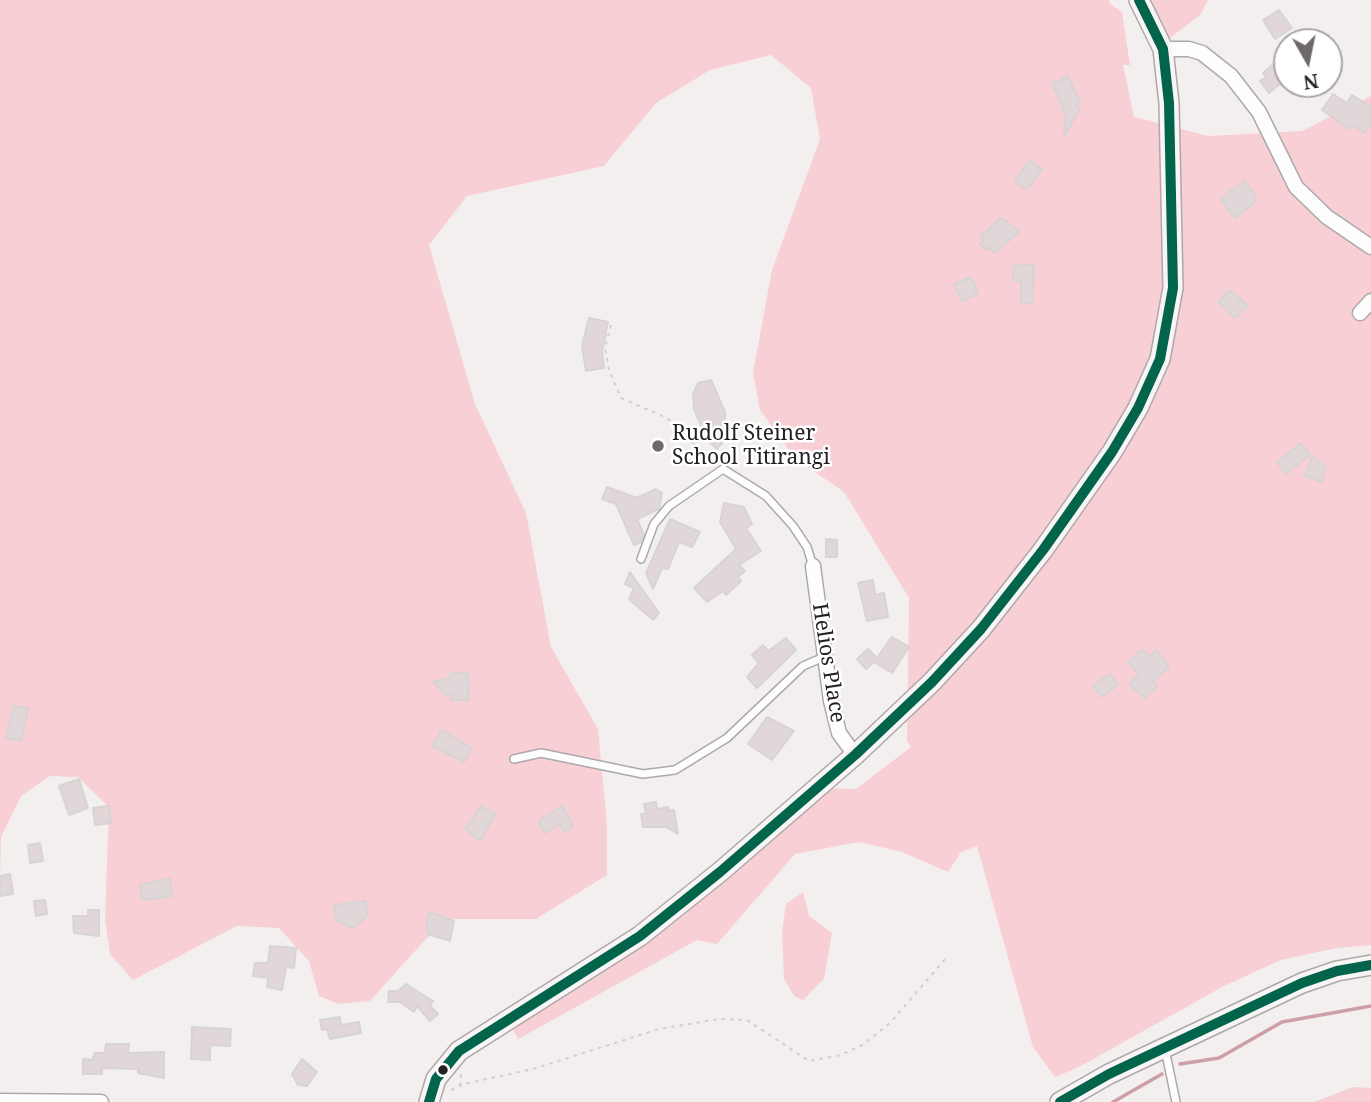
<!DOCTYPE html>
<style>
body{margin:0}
#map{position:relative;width:1371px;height:1102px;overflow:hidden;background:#f4efef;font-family:"Noto Serif",serif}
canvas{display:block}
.north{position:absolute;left:1273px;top:28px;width:70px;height:70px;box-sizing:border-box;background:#fff;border:2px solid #a8a6a7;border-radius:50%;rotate:171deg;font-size:19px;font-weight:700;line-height:28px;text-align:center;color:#252122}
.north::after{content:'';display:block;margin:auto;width:24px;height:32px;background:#6d696a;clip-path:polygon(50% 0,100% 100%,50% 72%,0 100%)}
</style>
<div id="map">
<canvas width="1371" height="1102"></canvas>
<div class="north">N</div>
</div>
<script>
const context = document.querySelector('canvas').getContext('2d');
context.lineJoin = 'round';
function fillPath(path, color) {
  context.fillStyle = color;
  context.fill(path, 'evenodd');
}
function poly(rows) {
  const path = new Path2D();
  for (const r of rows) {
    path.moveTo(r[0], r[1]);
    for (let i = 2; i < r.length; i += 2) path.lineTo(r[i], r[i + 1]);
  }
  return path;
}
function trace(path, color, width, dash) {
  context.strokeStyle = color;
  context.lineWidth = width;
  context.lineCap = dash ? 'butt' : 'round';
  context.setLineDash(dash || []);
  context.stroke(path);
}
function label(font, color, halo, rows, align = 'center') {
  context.font = font + ' "Noto Serif",serif';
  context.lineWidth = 5;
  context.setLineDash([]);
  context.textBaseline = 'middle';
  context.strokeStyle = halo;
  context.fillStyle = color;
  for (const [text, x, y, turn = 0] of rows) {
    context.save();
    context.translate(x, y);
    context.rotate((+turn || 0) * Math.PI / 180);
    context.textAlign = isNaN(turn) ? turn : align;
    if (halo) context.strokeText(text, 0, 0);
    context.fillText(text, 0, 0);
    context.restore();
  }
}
fillPath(poly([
 [0,0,1109,0,1110,4,1122,12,1130,65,1123,65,1134,117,1208,136,1302,131,1371,96,1371,945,1337,948,1281,960,1226,985,1077,1068,1055,1077,1033,1047,977,846,961,852,948,872,902,852,859,842,795,854,717,944,697,940,518,1039,512,1028,682,917,827,788,856,789,911,747,907,741,909,598,844,492,796,459,760,410,753,373,772,270,820,139,811,88,771,55,710,70,656,103,604,166,467,196,429,245,475,404,526,513,551,647,598,729,607,825,607,875,536,919,444,919,370,1001,338,1004,319,996,309,961,279,928,237,926,133,980,110,954,105,919,109,807,78,777,50,776,21,796,1,837,0,883],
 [1148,0,1208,0,1200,15,1170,38,1159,25],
 [803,892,809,916,832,933,824,979,803,1000,794,996,784,979,782,931,786,904],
 [1353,1087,1371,1088,1371,1102,1314,1102]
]), '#f7cfd5');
trace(poly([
 [1180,1064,1219,1058,1282,1022,1371,1006],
 [1113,1102,1162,1074]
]), '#ce9ea8', 3.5);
const building = poly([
 [1279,10,1292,28,1275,39,1263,20,1279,10],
 [1273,64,1286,79,1269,93,1260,81,1266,77,1263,73,1273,64],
 [1068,76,1080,103,1076,105,1079,110,1064,136,1066,115,1052,84,1068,76],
 [1333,94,1347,103,1352,95,1371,107,1371,124,1364,133,1352,125,1349,129,1322,110,1333,94],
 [1029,160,1042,169,1027,190,1015,182,1029,160],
 [1244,181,1255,195,1254,203,1235,218,1220,199,1244,181],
 [1001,218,1020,231,995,253,989,247,986,250,980,243,983,240,980,237,1001,218],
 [1020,265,1034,265,1032,303,1021,303,1021,281,1013,280,1014,266,1020,265],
 [971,277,978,294,962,301,954,284,971,277],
 [1230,290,1248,306,1235,318,1218,302,1230,290],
 [589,318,608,322,602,352,604,368,586,371,582,346,589,318],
 [711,380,725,412,725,428,730,434,717,449,707,440,694,409,693,394,698,383,711,380],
 [1301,443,1310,455,1285,474,1277,462,1301,443],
 [1312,457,1326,467,1321,482,1305,476,1312,457],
 [607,487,637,498,656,489,662,493,659,509,637,519,644,535,641,542,634,545,616,504,602,499,607,487],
 [724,503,744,507,752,524,746,528,761,551,739,565,745,571,738,577,741,581,726,595,723,591,707,602,694,588,736,549,720,522,724,503],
 [670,519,700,532,692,547,679,542,668,569,662,568,653,589,646,573,670,519],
 [826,539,837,540,837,557,826,557,826,539],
 [630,572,659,613,653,620,629,599,634,588,625,584,630,572],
 [873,580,875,595,884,593,888,617,867,621,858,583,873,580],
 [892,637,909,647,892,673,874,662,866,669,857,659,868,649,877,658,892,637],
 [786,638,796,650,757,688,747,677,759,663,752,655,763,645,768,651,786,638],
 [1142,650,1149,657,1157,650,1169,667,1153,682,1157,687,1145,698,1129,684,1139,675,1128,662,1142,650],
 [451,672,469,674,468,700,451,700,451,695,446,695,433,682,450,678,451,672],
 [1110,674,1118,685,1101,697,1093,685,1110,674],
 [14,706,28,708,21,741,6,738,14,706],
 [767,717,794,731,772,760,748,744,767,717],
 [442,730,472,748,464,762,432,746,442,730],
 [79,779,88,808,69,815,59,786,79,779],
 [656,802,657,809,668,807,669,811,674,810,678,834,666,827,643,827,641,814,646,814,644,804,656,802],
 [109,806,111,823,95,825,93,808,109,806],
 [481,806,495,814,480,841,465,829,481,806],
 [562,806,573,826,564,832,559,824,545,833,538,821,562,806],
 [40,843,43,861,30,863,28,845,40,843],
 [10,874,13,894,0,896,0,876,10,874],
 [166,879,170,879,172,896,142,900,140,885,166,879],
 [45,900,47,914,36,916,34,901,45,900],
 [365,901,368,915,353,928,336,920,334,905,365,901],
 [88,910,99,910,99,936,74,933,73,916,88,916,88,910],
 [429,912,454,921,450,941,428,934,430,931,426,929,429,912],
 [270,946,296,948,294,968,286,967,282,990,267,987,268,978,253,976,255,963,268,963,270,946],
 [406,984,433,1001,430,1006,438,1014,430,1021,417,1006,414,1012,400,1002,388,1002,389,991,398,991,406,984],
 [340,1017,341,1025,359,1022,361,1033,330,1039,327,1029,322,1030,320,1020,340,1017],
 [192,1027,231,1029,230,1046,210,1045,210,1060,191,1059,192,1027],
 [106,1044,129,1044,128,1053,164,1052,164,1078,138,1073,138,1069,102,1068,102,1074,83,1074,83,1059,92,1060,95,1053,105,1053,106,1044],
 [302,1059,317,1072,307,1086,298,1085,292,1074,302,1059]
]);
fillPath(building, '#e1d6d8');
trace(building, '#d7d4d4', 2);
const lane = poly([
 [641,559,654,524,669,506,723,469,766,496,793,526,807,547,813,566],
 [514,759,541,753,643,774,675,770,727,738,803,666,824,657],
 [1165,1049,1176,1102]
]);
const street = poly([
 [1163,49,1189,49,1202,53,1231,76,1259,112,1296,187,1327,217,1371,247],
 [1360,313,1371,301],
 [813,566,831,701,839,733,855,755],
 [0,1101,101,1102]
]);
const secondary = poly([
 [429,1102,436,1079,459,1051,640,936,720,872,855,755,932,682,981,629,1043,550,1112,452,1138,408,1160,359,1173,288,1169,103,1163,49,1139,0],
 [1060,1102,1109,1074,1302,983,1337,971,1371,965]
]);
trace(lane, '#ada9a9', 10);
trace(street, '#ada9a9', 17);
trace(secondary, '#ada9a9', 22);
trace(poly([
 [611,325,605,348,609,370,621,398,667,418,708,457],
 [460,1086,461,1074],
 [451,1090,464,1084,533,1069,659,1029,719,1019,747,1020,809,1061,841,1055,864,1044,891,1022,946,958]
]), '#d0cece', 2, [3.5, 5]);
trace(lane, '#fdfdfd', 7);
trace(street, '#fdfdfd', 14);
trace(secondary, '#f9f4f5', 19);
trace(poly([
 [429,1102,436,1079,459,1051,640,936,720,872,855,755,932,682,981,629,1043,550,1112,452,1138,408,1160,359,1173,288,1169,103,1163,49,1139,0],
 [1060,1102,1109,1074,1302,983,1337,971,1371,965]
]), '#02644b', 10);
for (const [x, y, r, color] of [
 [658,446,7,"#6d696a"],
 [443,1070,6,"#252122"]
]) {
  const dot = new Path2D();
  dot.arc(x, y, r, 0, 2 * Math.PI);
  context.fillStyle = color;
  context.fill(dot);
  trace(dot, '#fff', 2.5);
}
label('21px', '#252122', '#fff', [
 ["Rudolf Steiner",672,434],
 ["School Titirangi",672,458]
], 'left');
label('21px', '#252122', '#fff', [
 ["Helios Place",828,663,81]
]);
</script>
